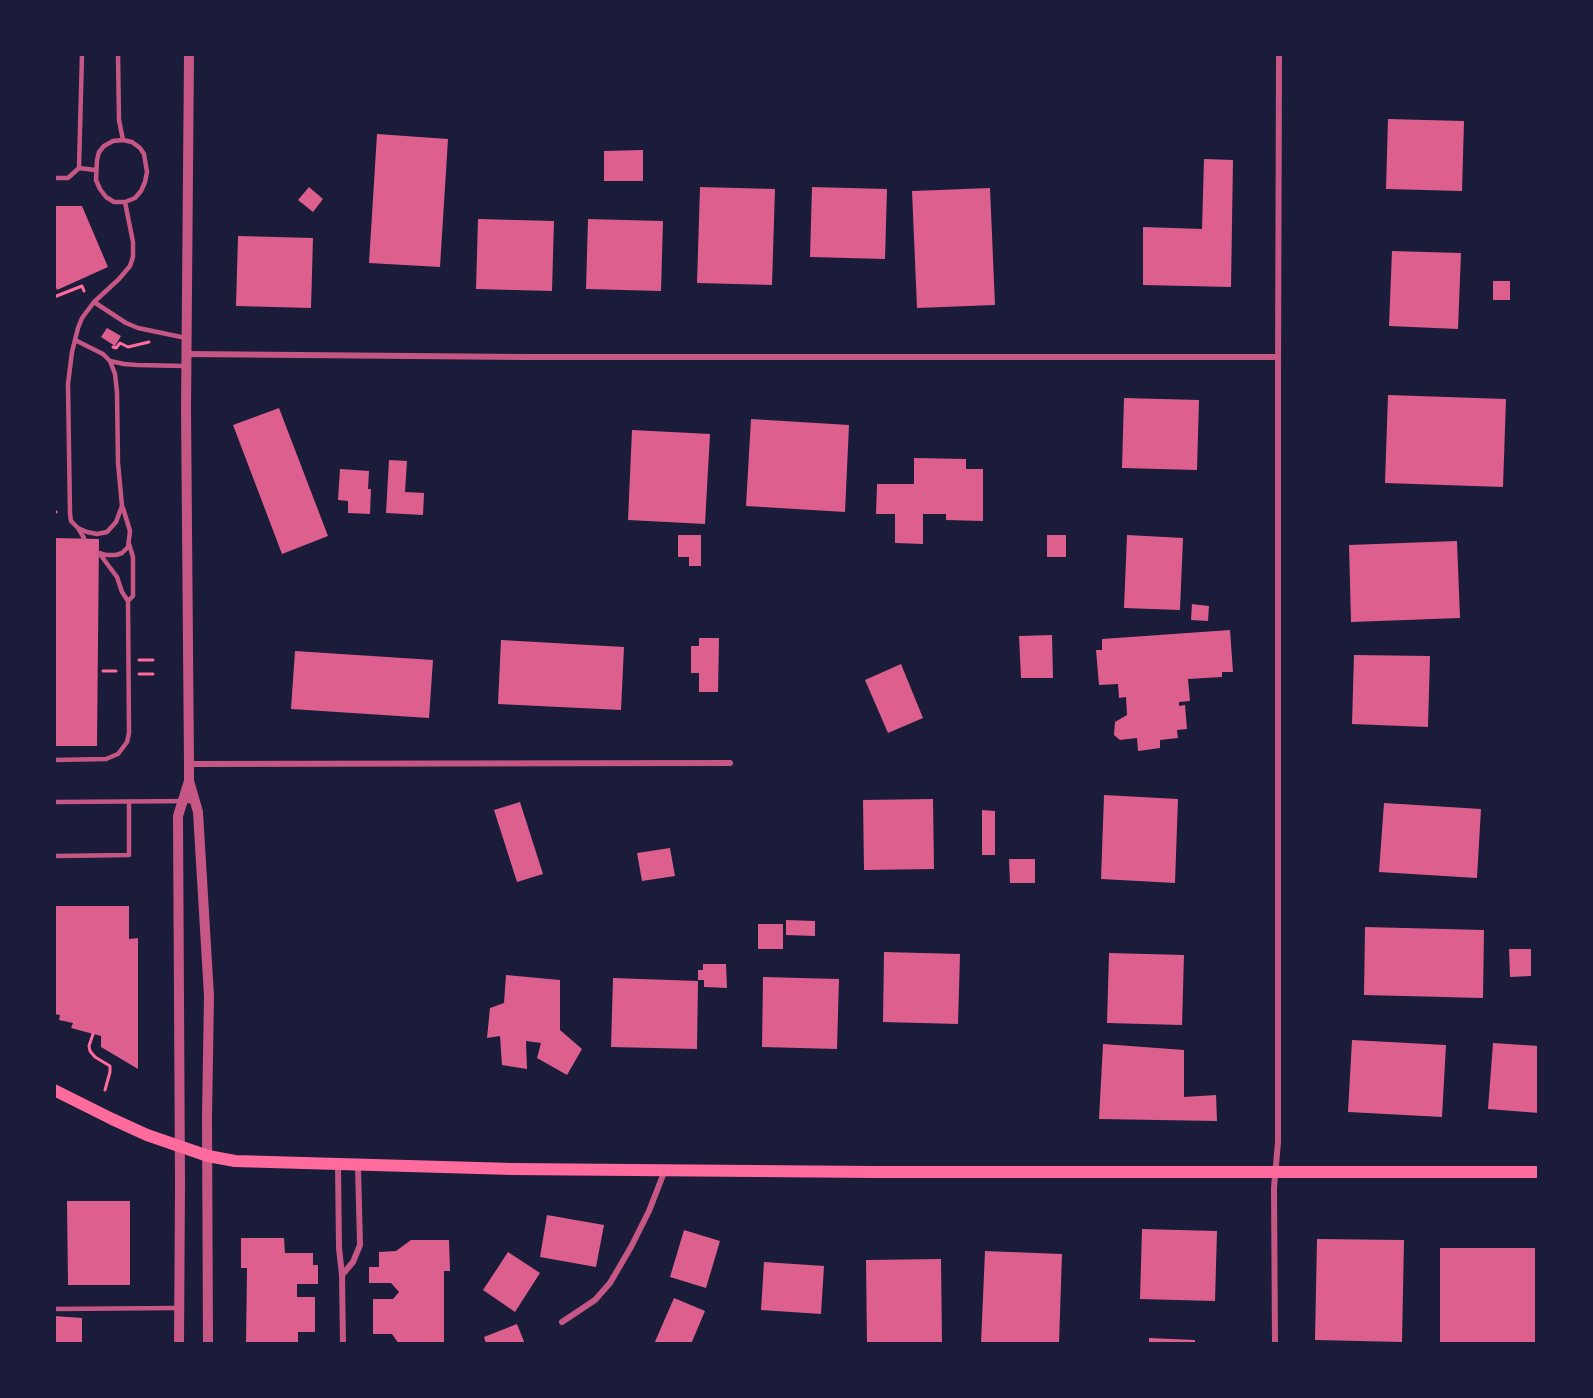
<!DOCTYPE html>
<style>
body{margin:0}
#map{position:relative;width:1593px;height:1398px;overflow:hidden;background:#1b1b3a;font-family:"Source Serif 4",serif}
canvas{display:block}
.frame{position:absolute;inset:0;border:56px solid #1b1b3a;pointer-events:none}
</style>
<div id="map">
<canvas width="1593" height="1398"></canvas>
<div class="frame"></div>
</div>
<script>
const context = document.querySelector('canvas').getContext('2d');
context.lineJoin = 'round';
function fillPath(path, color) {
  context.fillStyle = color;
  context.fill(path, 'evenodd');
}
function poly(rows) {
  const path = new Path2D();
  for (const r of rows) {
    path.moveTo(r[0], r[1]);
    for (let i = 2; i < r.length; i += 2) path.lineTo(r[i], r[i + 1]);
  }
  return path;
}
function trace(path, color, width, dash) {
  context.strokeStyle = color;
  context.lineWidth = width;
  context.lineCap = dash ? 'butt' : 'round';
  context.setLineDash(dash || []);
  context.stroke(path);
}
fillPath(poly([
 [1388,119,1464,121,1462,191,1386,189],
 [377,134,448,139,440,267,369,263],
 [643,150,643,181,604,181,604,151],
 [1204,159,1233,160,1231,287,1143,285,1143,227,1202,229],
 [309,187,323,199,313,212,298,200],
 [700,187,775,189,772,285,697,283],
 [812,187,887,189,885,259,810,257],
 [990,188,995,305,917,308,912,191],
 [54,206,82,206,108,267,57,290,54,283],
 [478,219,554,221,552,291,476,289],
 [588,219,663,221,661,291,586,289],
 [238,236,313,238,311,308,236,306],
 [1392,251,1461,253,1458,329,1389,326],
 [1493,281,1510,281,1510,300,1493,300],
 [107,328,121,336,115,346,101,337],
 [1388,395,1506,399,1503,487,1385,483],
 [1124,398,1199,400,1197,470,1122,468],
 [279,408,328,536,282,554,233,425],
 [751,419,849,425,845,512,746,506],
 [632,430,710,434,705,524,628,520],
 [914,458,966,459,966,469,983,469,983,521,946,520,946,514,923,514,923,544,895,543,895,514,876,514,877,484,914,484],
 [389,460,407,461,405,492,424,493,423,515,386,513],
 [340,469,369,471,368,489,371,489,370,514,348,513,348,501,338,500],
 [678,535,701,535,701,566,689,566,689,557,678,557],
 [1047,535,1066,535,1066,557,1047,557],
 [1127,535,1183,538,1180,610,1124,608],
 [54,538,99,539,97,746,54,746],
 [1457,541,1460,618,1351,622,1349,545],
 [1192,604,1209,606,1208,621,1191,620],
 [1230,630,1233,672,1222,672,1222,677,1188,679,1190,701,1179,702,1179,706,1185,705,1187,729,1177,730,1178,738,1160,740,1160,748,1138,751,1137,738,1120,740,1114,735,1115,722,1127,715,1126,697,1119,698,1118,684,1099,685,1096,650,1102,650,1102,639],
 [1052,635,1053,678,1021,678,1019,636],
 [699,638,719,638,718,692,699,692,699,673,691,673,691,646,699,646],
 [501,640,624,647,621,710,498,704],
 [295,651,433,660,429,718,291,709],
 [1354,655,1430,656,1428,727,1352,724],
 [901,664,923,718,888,733,865,680],
 [1104,795,1178,799,1175,883,1101,879],
 [933,799,934,869,864,870,863,800],
 [520,802,543,874,517,882,494,810],
 [1384,803,1481,809,1477,878,1379,872],
 [982,810,995,811,995,855,982,855],
 [670,848,675,876,642,881,637,853],
 [1009,859,1035,859,1035,883,1010,883],
 [54,906,129,906,129,939,138,938,138,1069,101,1047,101,1036,71,1028,73,1023,59,1020,60,1015,54,1014],
 [786,920,815,921,815,936,786,935],
 [758,924,783,924,783,949,758,949],
 [1365,927,1484,930,1483,998,1364,995],
 [1509,949,1531,949,1531,976,1510,977],
 [884,952,960,954,958,1024,883,1022],
 [1109,953,1184,955,1182,1025,1107,1023],
 [703,964,726,964,727,988,704,987,704,980,698,980,698,970,703,970],
 [506,975,560,980,560,1030,582,1049,567,1075,537,1058,541,1043,526,1041,527,1069,502,1065,500,1036,487,1038,490,1008,504,1003],
 [763,977,839,979,837,1049,762,1047],
 [613,978,698,981,697,1049,611,1047],
 [1352,1040,1446,1045,1442,1117,1348,1112],
 [1493,1043,1539,1046,1539,1113,1488,1109],
 [1103,1044,1184,1050,1184,1097,1216,1095,1217,1121,1099,1119],
 [67,1201,130,1201,130,1285,68,1285],
 [547,1215,604,1225,596,1267,540,1257],
 [1142,1229,1217,1231,1215,1301,1140,1299],
 [684,1230,720,1241,706,1288,670,1277],
 [241,1238,284,1238,285,1253,313,1253,313,1265,318,1265,318,1284,297,1284,297,1297,315,1297,315,1332,298,1332,298,1344,246,1344,247,1268,241,1268],
 [1317,1239,1404,1240,1402,1342,1315,1340],
 [411,1240,449,1240,450,1271,444,1271,444,1344,399,1344,392,1334,373,1334,373,1299,393,1299,399,1292,391,1283,369,1283,369,1267,379,1267,379,1252,396,1251],
 [1440,1248,1535,1248,1535,1344,1440,1344],
 [985,1251,1062,1254,1059,1344,981,1344],
 [508,1252,540,1273,515,1312,483,1290],
 [941,1259,942,1344,867,1344,866,1260],
 [764,1262,824,1266,821,1314,761,1310],
 [674,1298,705,1311,691,1344,654,1344],
 [54,1316,82,1318,82,1344,54,1344],
 [517,1324,525,1344,486,1344,484,1337],
 [1149,1338,1195,1340,1195,1344,1149,1344]
]), '#dd5f8e');
trace(poly([
 [54,297,82,286,84,291],
 [113,347,116,348,120,343,128,347,149,342],
 [54,512,56,512],
 [139,660,153,660],
 [103,671,116,671],
 [139,674,153,674],
 [93,1034,89,1046,90,1051,95,1057,110,1066,110,1072,105,1090]
]), '#ff6b9d', 3);
trace(poly([
 [118,54,119,120,123,140],
 [123,140,132,142,140,148,144,154,147,172,145,182,141,191,135,198,125,202,114,202,106,197,100,189,96,180,97,160,99,152,104,146,113,141,123,140],
 [79,168,95,170],
 [54,178,68,178,79,168,82,54],
 [94,302,126,323,138,328,186,338],
 [75,340,103,354,110,361,115,374,117,392,118,463,122,506,116,522,107,532,97,534,87,532,78,528,71,521,70,514,68,384,72,352,78,328,82,318,94,302,119,279,130,266,133,257,133,242,125,202],
 [110,361,124,364,137,365,185,366],
 [78,528,84,538],
 [99,553,106,555,116,555,122,553,128,547,130,531,123,508],
 [99,553,117,577,122,592,128,601],
 [54,760,106,759,118,754,127,742,129,733,128,601,133,596,133,557,129,544],
 [54,802,195,801],
 [54,856,129,855,129,802],
 [54,1309,177,1308]
]), '#c65784', 4.5);
trace(poly([
 [186,354,524,357,1278,357],
 [189,764,730,763],
 [338,1165,339,1248,342,1275,343,1344],
 [342,1275,353,1262,360,1245,358,1166],
 [562,1322,595,1300,610,1283,631,1247,649,1211,665,1170],
 [1275,1344,1274,1188,1278,1142,1278,379,1279,54]
]), '#c65784', 6);
trace(poly([
 [189,781,198,812,209,996,207,1117,208,1344],
 [179,1344,180,1184,178,816,189,781,189,764,186,409,189,54]
]), '#c65784', 10);
trace(poly([
 [54,1090,112,1119,147,1135,208,1156,235,1161,512,1169,876,1172,1539,1172]
]), '#ff6b9d', 12);
</script>
